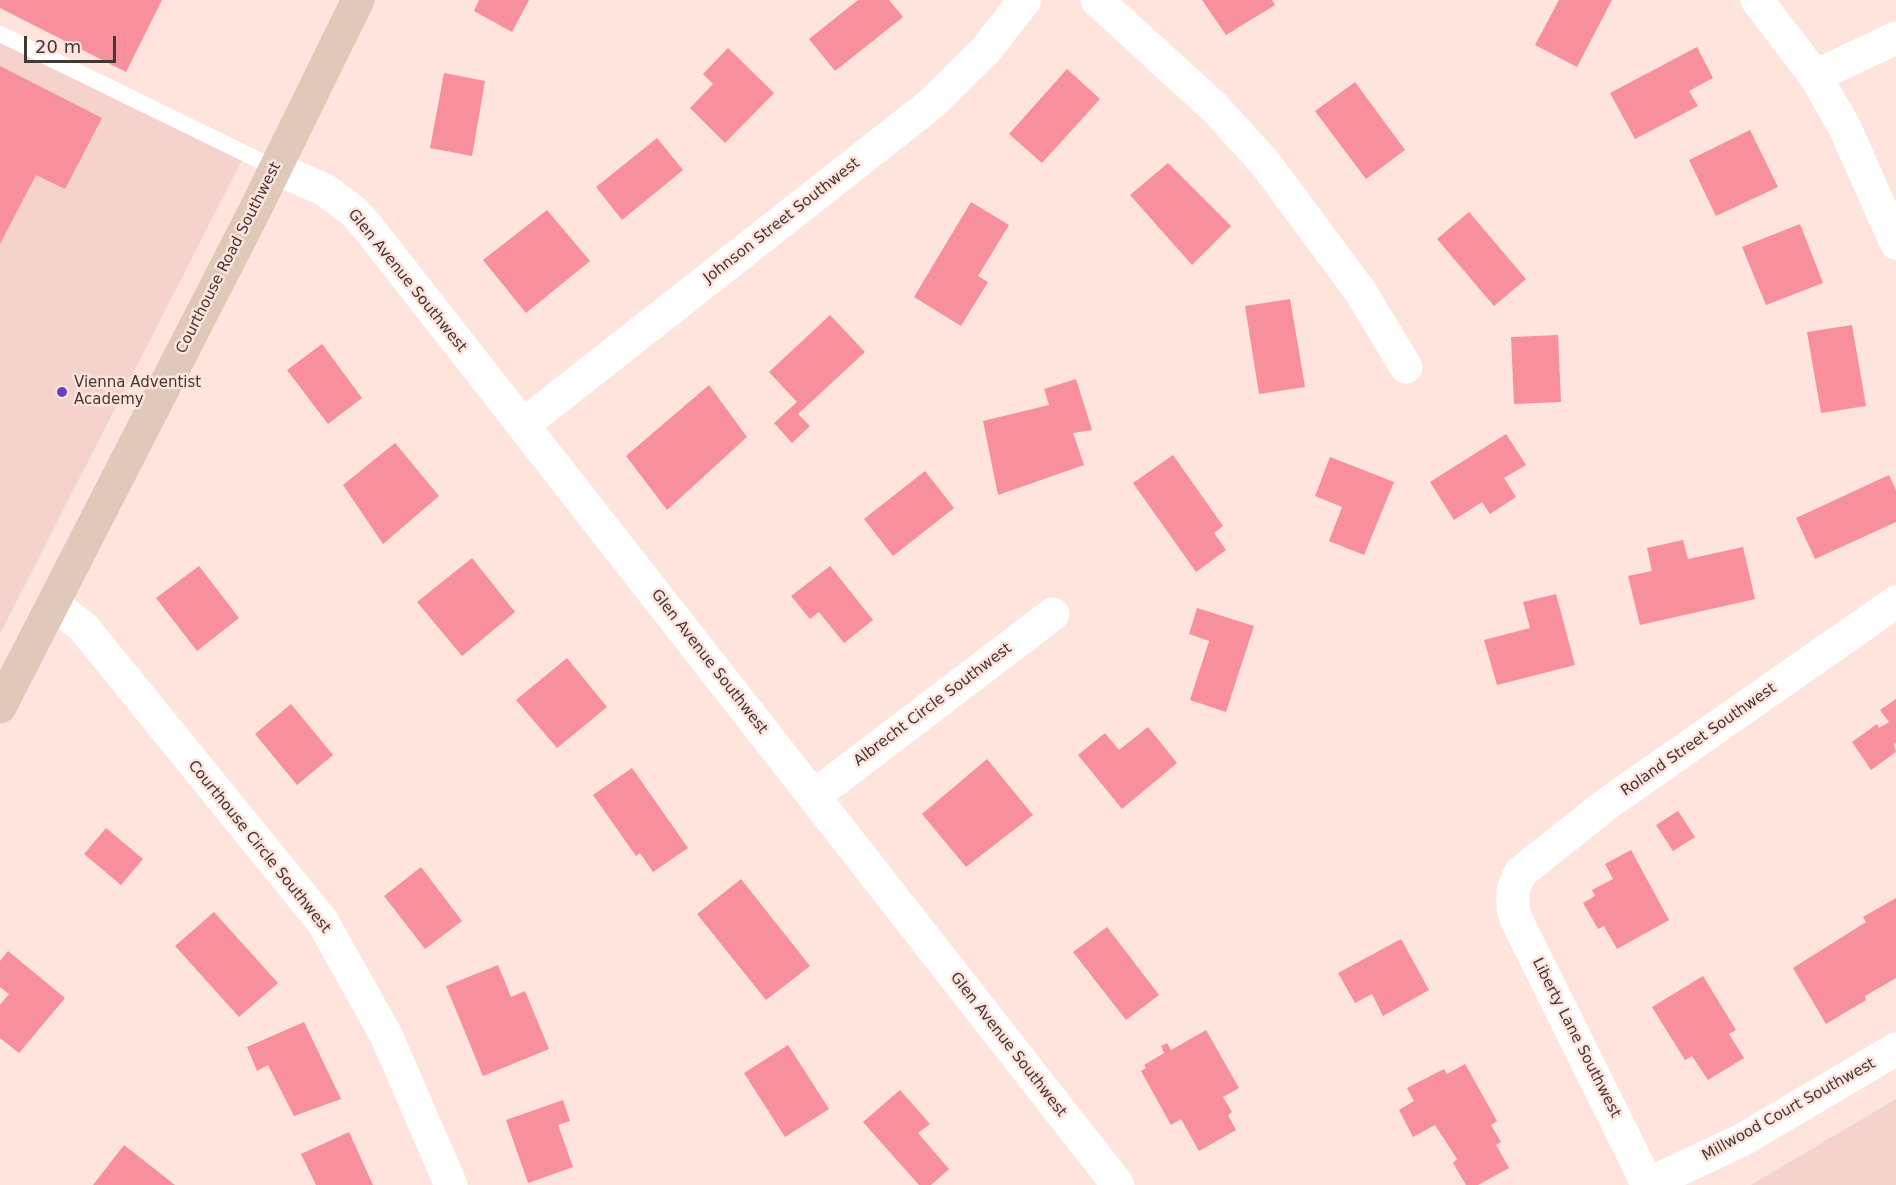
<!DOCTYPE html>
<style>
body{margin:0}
#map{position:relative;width:1896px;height:1185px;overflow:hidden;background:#ffe3dd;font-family:"DejaVu Sans",sans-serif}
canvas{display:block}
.scale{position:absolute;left:24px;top:36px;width:92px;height:27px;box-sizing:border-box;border:3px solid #443734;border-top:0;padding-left:8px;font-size:18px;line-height:21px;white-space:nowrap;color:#443734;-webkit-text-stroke:4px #ffe3dd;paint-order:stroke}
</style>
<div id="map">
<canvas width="1896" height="1185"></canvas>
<div class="scale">20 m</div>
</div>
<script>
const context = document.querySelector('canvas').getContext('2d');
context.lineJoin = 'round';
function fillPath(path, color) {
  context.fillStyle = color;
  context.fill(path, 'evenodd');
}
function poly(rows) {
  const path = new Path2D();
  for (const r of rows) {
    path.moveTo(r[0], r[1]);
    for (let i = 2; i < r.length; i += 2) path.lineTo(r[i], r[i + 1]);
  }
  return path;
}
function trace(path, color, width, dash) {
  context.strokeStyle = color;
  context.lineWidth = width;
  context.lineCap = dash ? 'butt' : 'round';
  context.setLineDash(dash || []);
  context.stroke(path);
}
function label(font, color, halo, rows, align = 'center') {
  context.font = font + ' "DejaVu Sans",sans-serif';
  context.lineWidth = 5;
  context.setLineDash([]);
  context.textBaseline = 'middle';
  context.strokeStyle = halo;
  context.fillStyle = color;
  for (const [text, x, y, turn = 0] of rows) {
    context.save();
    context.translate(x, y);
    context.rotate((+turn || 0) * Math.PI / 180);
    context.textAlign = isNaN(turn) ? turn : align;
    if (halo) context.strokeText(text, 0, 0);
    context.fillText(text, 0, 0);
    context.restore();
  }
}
fillPath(poly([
 [0,35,247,150,0,634],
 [1896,1099,1896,1185,1751,1185]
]), '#f5d3cc');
fillPath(poly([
 [0,0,162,0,126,72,0,8],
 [479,0,529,0,512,32,474,11],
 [858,0,889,0,903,17,835,71,809,39],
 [1202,0,1272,0,1275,5,1226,35],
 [1559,0,1612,0,1577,67,1535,45],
 [1697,47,1713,78,1689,91,1698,106,1635,139,1610,93],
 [728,48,774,93,725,143,690,108,713,84,703,74],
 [0,66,102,118,65,189,36,175,0,244],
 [1067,69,1100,99,1042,163,1009,134],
 [444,73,485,81,472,156,430,148],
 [1355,82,1405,150,1366,179,1315,111],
 [1750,130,1778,187,1716,216,1689,160],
 [657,138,683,170,622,220,596,187],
 [1168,163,1231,226,1192,265,1130,195],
 [971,202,1009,225,978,276,988,282,961,326,914,297],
 [547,210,590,261,526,313,483,260],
 [1469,212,1526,279,1494,306,1437,239],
 [1800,224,1823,283,1766,305,1742,247],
 [1290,299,1305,387,1259,394,1245,306],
 [830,315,865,352,798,414,810,426,792,443,774,423,797,402,769,372],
 [1852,325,1866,406,1821,413,1807,332],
 [1558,335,1561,402,1514,404,1511,337],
 [322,344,362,398,328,424,287,370],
 [1076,379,1092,430,1073,433,1084,465,998,495,983,421,1049,405,1044,389],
 [709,385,747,437,667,510,626,456],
 [1506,434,1526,465,1504,478,1516,497,1490,514,1482,502,1454,520,1430,482],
 [395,443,439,496,383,544,343,485],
 [1173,455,1223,526,1214,533,1226,550,1196,572,1133,483],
 [1330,457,1394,482,1364,555,1329,541,1342,507,1315,496],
 [925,471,954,508,893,556,864,519],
 [1889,475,1896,490,1896,522,1815,559,1796,518],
 [1683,540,1688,559,1743,547,1755,599,1640,625,1628,576,1652,571,1647,548],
 [472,558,515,612,462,656,417,602],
 [199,566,239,618,197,651,156,598],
 [830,566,873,620,844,643,819,612,810,619,791,596],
 [1556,594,1575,665,1497,685,1484,640,1530,628,1523,602],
 [1197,608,1254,626,1226,712,1190,700,1209,641,1189,634],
 [567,658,607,707,557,748,516,700],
 [1896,699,1896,743,1894,744,1896,752,1871,770,1852,742,1877,724,1879,728,1889,722,1880,710],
 [291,704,333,755,297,785,255,734],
 [1148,727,1177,763,1122,809,1078,755,1105,733,1119,750],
 [987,759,1033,815,966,867,922,814],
 [632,768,688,848,653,872,640,853,636,856,593,795],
 [1678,811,1695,837,1673,851,1656,825],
 [106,828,143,859,121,885,84,854],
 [1631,850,1669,920,1617,949,1604,926,1598,929,1583,903,1595,896,1592,890,1613,879,1605,864],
 [421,867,462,921,425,949,384,896],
 [741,879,810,966,766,1000,697,914],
 [1896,898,1896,978,1865,996,1866,1000,1826,1024,1793,968,1866,922,1863,917],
 [214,912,278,983,239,1017,175,946],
 [1107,927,1159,995,1126,1020,1073,952],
 [1401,939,1429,990,1383,1016,1372,994,1355,1003,1338,973],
 [8,951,65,998,19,1053,0,1038,0,1005,9,994,0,987,0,961],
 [498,965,511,997,525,991,549,1049,483,1076,446,986],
 [1703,976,1736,1030,1729,1034,1744,1058,1708,1080,1692,1056,1685,1060,1652,1007],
 [304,1022,341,1099,294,1116,268,1065,257,1071,247,1047],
 [1206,1030,1239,1088,1223,1097,1232,1112,1228,1115,1236,1130,1199,1151,1181,1119,1171,1125,1141,1071,1146,1068,1144,1065,1164,1053,1161,1046,1167,1043,1171,1050],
 [788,1045,829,1109,785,1137,744,1073],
 [1465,1064,1497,1121,1491,1125,1501,1142,1496,1145,1509,1168,1478,1185,1466,1185,1453,1163,1457,1159,1435,1125,1413,1137,1399,1110,1414,1101,1407,1088,1444,1069,1447,1074],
 [900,1090,930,1124,918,1133,949,1169,931,1185,919,1185,863,1122],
 [563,1100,570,1121,558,1125,573,1167,528,1183,506,1120],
 [349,1132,373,1185,316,1185,301,1154],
 [124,1145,175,1185,93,1185]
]), '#f88f9c');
trace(poly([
 [0,34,275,168]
]), '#fff', 16);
trace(poly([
 [1097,0,1215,108,1265,163,1360,291,1406,367],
 [1757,0,1815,76,1844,126,1896,243],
 [1815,76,1896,38],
 [275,168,325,190,353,211,366,225,1118,1185],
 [523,425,931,104,984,52,1025,0],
 [53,604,83,627,322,921,386,1035,451,1185],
 [814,796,1053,614],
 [1648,1184,1742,1140,1896,1049],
 [1648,1185,1516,919,1513,909,1513,890,1520,873,1608,803,1896,602]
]), '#fff', 33);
trace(poly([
 [0,707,255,210,358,0]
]), '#e0c8ba', 33);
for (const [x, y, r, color] of [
 [62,392,6,"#6641b9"]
]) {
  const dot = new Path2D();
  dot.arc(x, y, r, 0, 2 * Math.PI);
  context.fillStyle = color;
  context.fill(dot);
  trace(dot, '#ffe3dd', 2);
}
label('15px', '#443734', '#ffe3dd', [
 ["Johnson Street Southwest",782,221,-38],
 ["Courthouse Road Southwest",229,258,-63],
 ["Glen Avenue Southwest",407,281,51],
 ["Glen Avenue Southwest",709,662,52],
 ["Albrecht Circle Southwest",933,705,-37],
 ["Roland Street Southwest",1699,740,-35],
 ["Courthouse Circle Southwest",259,847,51],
 ["Liberty Lane Southwest",1576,1038,63],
 ["Glen Avenue Southwest",1008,1045,52],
 ["Millwood Court Southwest",1789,1110,-29]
]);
label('15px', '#443734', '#ffe3dd', [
 ["Vienna Adventist",74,383],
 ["Academy",74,400]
], 'left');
</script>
